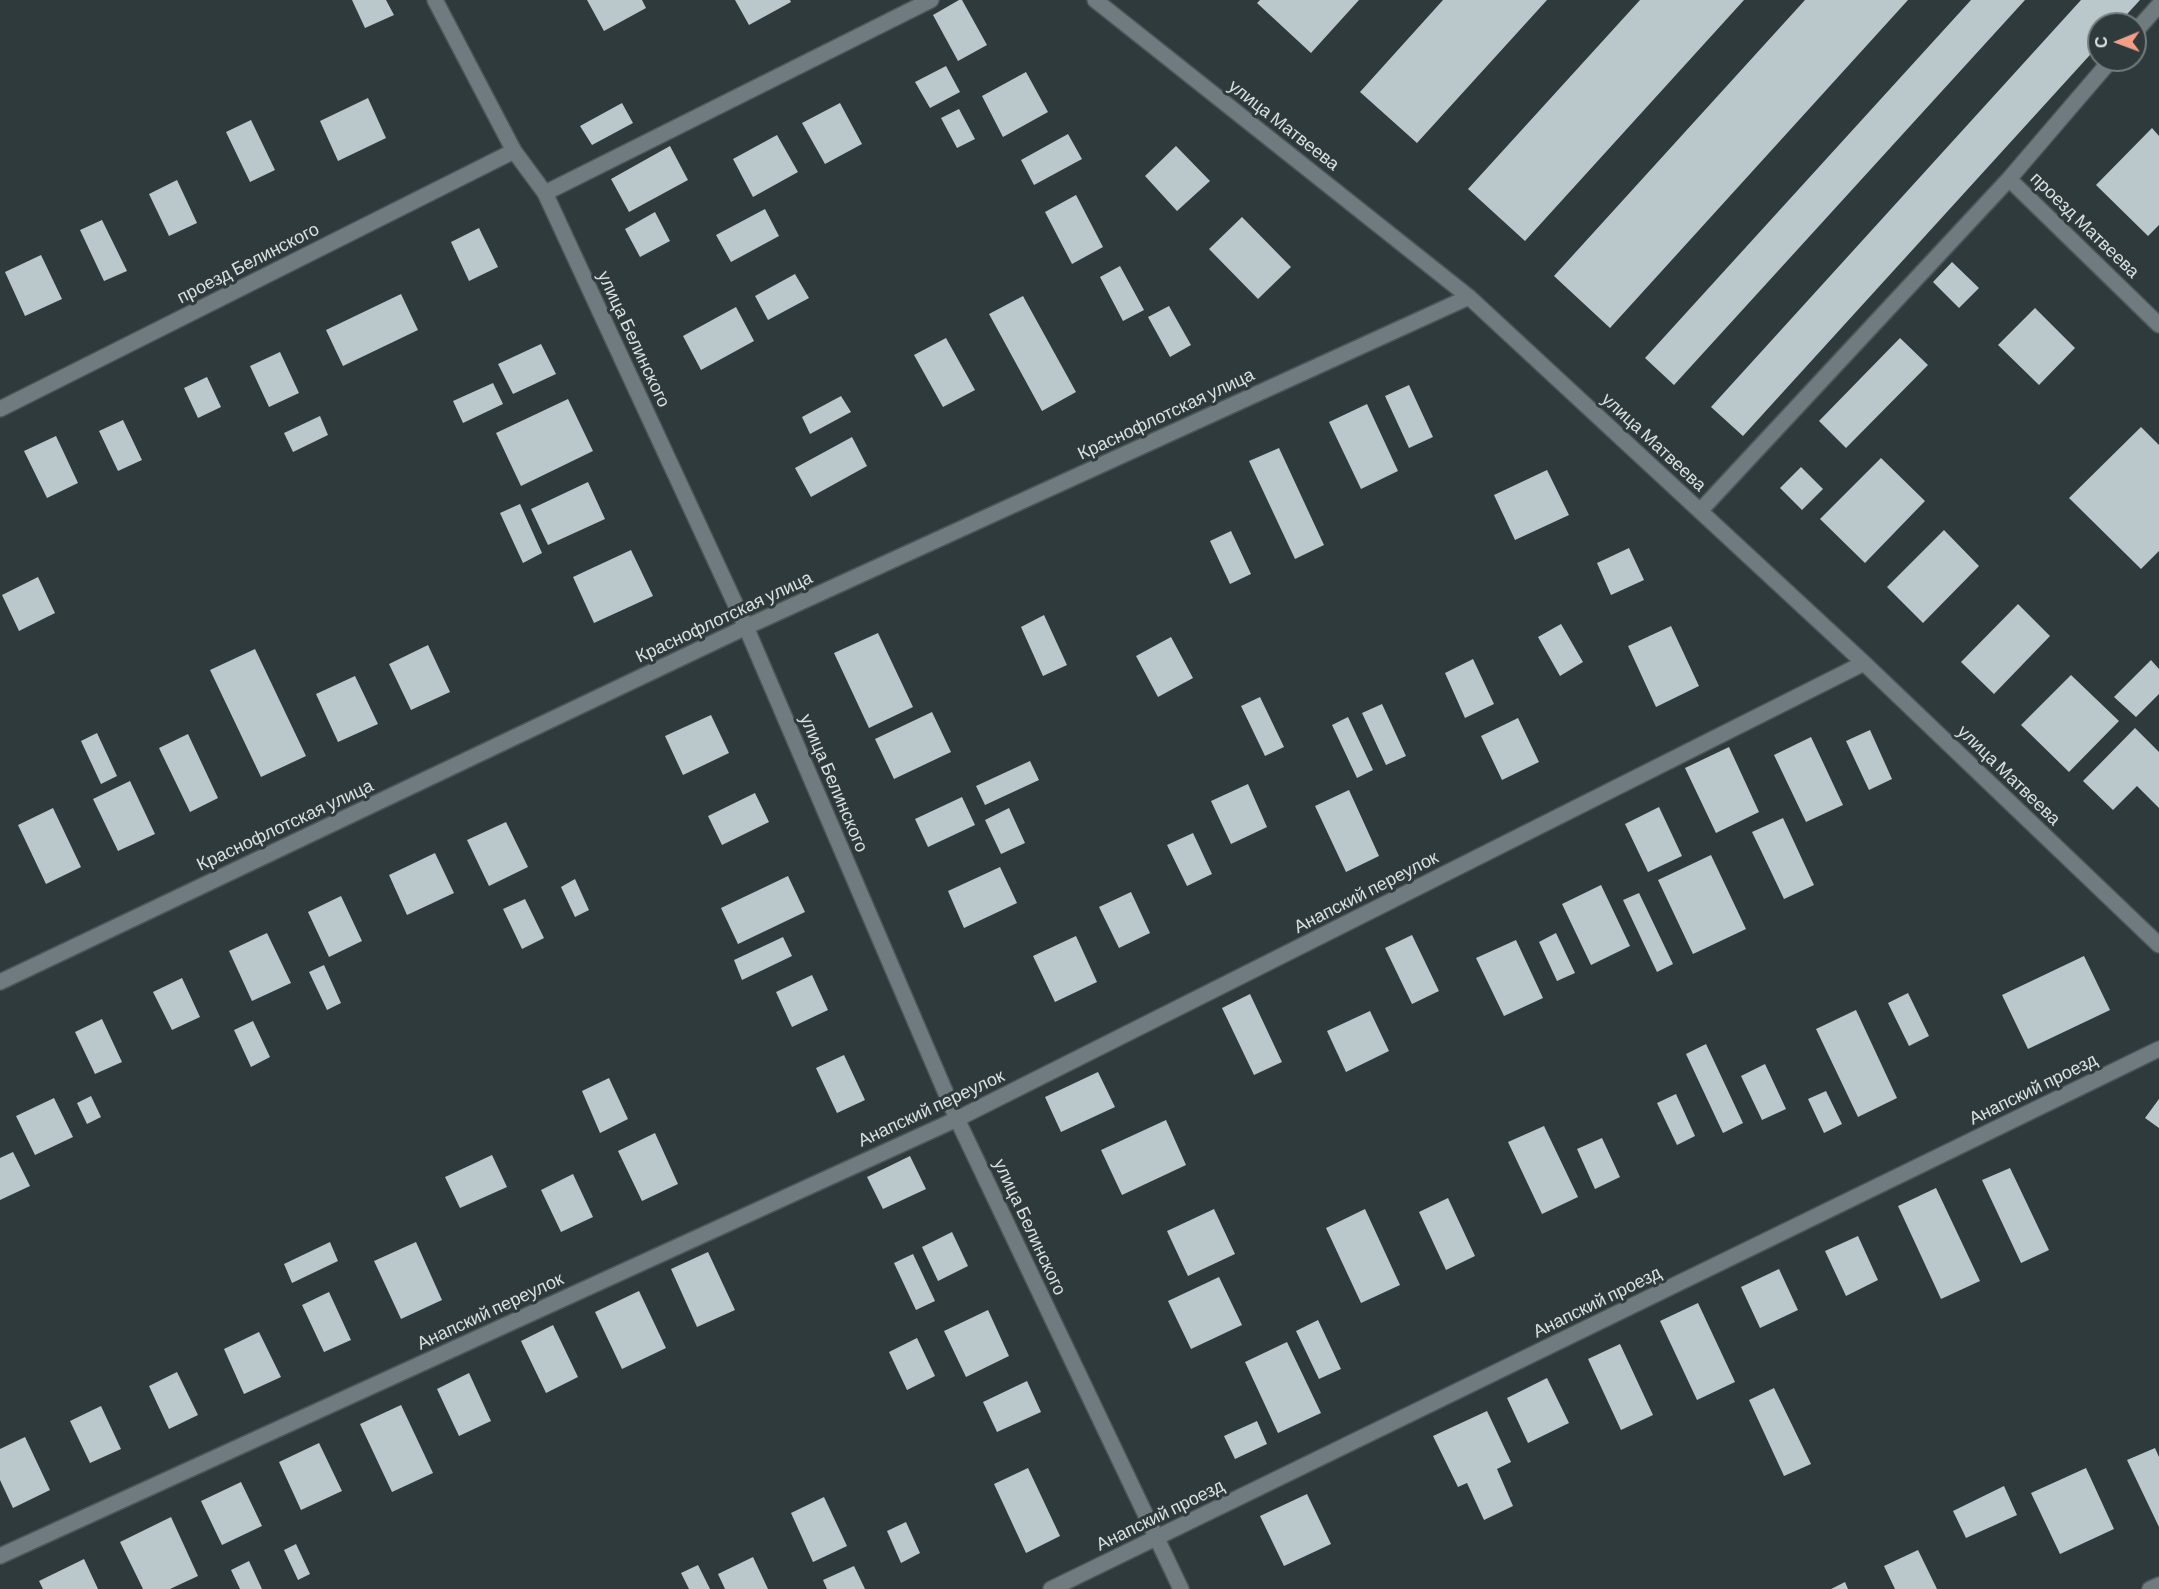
<!DOCTYPE html>
<meta charset="utf-8">
<style>
body{margin:0}
#map{position:relative;width:2159px;height:1589px;overflow:hidden;background:#2f3a3c;font-family:Barlow,sans-serif}
canvas{display:block}
.north{position:absolute;left:2087px;top:12px;width:60px;height:60px;box-sizing:border-box;background:#2f3a3c;border:2px solid #737c7e;border-radius:50%;rotate:269deg;font-size:16px;font-weight:700;line-height:24px;text-align:center;color:#d9e0e1}
.north::after{content:'';display:block;margin:auto;width:21px;height:27px;background:#f49e87;clip-path:polygon(50% 0,100% 100%,50% 72%,0 100%)}
</style>
<div id="map">
<canvas width="2159" height="1589"></canvas>
<div class="north">С</div>
</div>
<script>
const context = document.querySelector('canvas').getContext('2d');
context.lineJoin = 'round';
function fillPath(path, color) {
  context.fillStyle = color;
  context.fill(path, 'evenodd');
}
function poly(rows) {
  const path = new Path2D();
  for (const r of rows) {
    path.moveTo(r[0], r[1]);
    for (let i = 2; i < r.length; i += 2) path.lineTo(r[i], r[i + 1]);
  }
  return path;
}
function trace(path, color, width, dash) {
  context.strokeStyle = color;
  context.lineWidth = width;
  context.lineCap = dash ? 'butt' : 'round';
  context.setLineDash(dash || []);
  context.stroke(path);
}
function label(font, color, halo, rows, align = 'center') {
  context.font = font + ' Barlow,sans-serif';
  context.lineWidth = 6;
  context.setLineDash([]);
  context.textBaseline = 'middle';
  context.strokeStyle = halo;
  context.fillStyle = color;
  for (const [text, x, y, turn = 0] of rows) {
    context.save();
    context.translate(x, y);
    context.rotate((+turn || 0) * Math.PI / 180);
    context.textAlign = isNaN(turn) ? turn : align;
    if (halo) context.strokeText(text, 0, 0);
    context.fillText(text, 0, 0);
    context.restore();
  }
}
fillPath(poly([
 [352,0,386,0,394,15,365,28],
 [587,0,642,0,646,8,604,31],
 [735,0,790,0,791,2,749,25],
 [959,0,962,0,987,45,958,61,933,15],
 [1260,0,1359,0,1311,53,1257,3],
 [1443,0,1547,0,1417,143,1360,92],
 [1640,0,1744,0,1525,241,1468,189],
 [1805,0,1908,0,1610,328,1554,276],
 [1971,0,2025,0,1674,385,1645,358],
 [2081,0,2140,0,2118,24,2099,24,2099,45,1743,436,1711,407],
 [946,66,960,92,930,108,915,82],
 [1026,72,1048,112,1003,137,982,96],
 [368,98,386,138,338,161,320,121],
 [622,103,633,123,592,145,580,126],
 [840,103,862,144,825,164,802,123],
 [959,109,975,139,957,148,941,118],
 [251,120,275,170,250,182,226,132],
 [2152,128,2159,136,2159,225,2148,236,2096,185],
 [1068,134,1082,159,1034,185,1021,160],
 [777,135,798,172,753,197,733,159],
 [670,146,688,180,629,212,611,179],
 [1176,146,1210,181,1177,211,1145,176],
 [177,180,197,223,169,236,149,194],
 [1076,195,1103,247,1072,264,1045,212],
 [765,209,779,236,731,262,716,235],
 [655,212,670,241,640,257,625,229],
 [1242,217,1291,267,1258,299,1209,249],
 [102,220,127,271,104,281,80,230],
 [479,228,498,267,469,281,451,242],
 [41,255,62,299,25,316,5,272],
 [1952,262,1979,288,1959,308,1933,282],
 [1120,266,1144,310,1123,321,1100,277],
 [795,274,809,298,768,320,755,296],
 [401,294,418,330,343,366,326,330],
 [1023,296,1076,392,1042,411,989,314],
 [1169,306,1191,345,1170,357,1148,317],
 [736,307,754,341,701,370,683,336],
 [2035,308,2075,348,2039,385,1998,345],
 [946,338,975,390,943,407,914,355],
 [1900,338,1928,365,1846,448,1819,421],
 [541,344,556,374,513,394,498,364],
 [280,352,299,393,269,407,250,366],
 [207,377,221,407,198,418,184,388],
 [493,383,503,404,463,423,453,401],
 [1409,385,1433,437,1409,448,1385,396],
 [841,396,851,412,810,434,802,417],
 [568,399,593,451,521,486,496,433],
 [1367,404,1398,471,1361,489,1329,422],
 [320,416,328,435,293,452,284,433],
 [123,420,142,460,118,471,99,431],
 [2141,427,2159,445,2159,551,2141,569,2069,498],
 [56,436,78,483,47,498,24,451],
 [852,437,867,466,811,497,795,468],
 [1279,448,1324,545,1295,559,1249,461],
 [1881,458,1925,501,1865,563,1820,519],
 [1801,467,1823,489,1802,510,1780,488],
 [1547,470,1569,515,1515,540,1494,495],
 [588,482,605,519,548,545,531,509],
 [520,504,542,553,523,563,500,513],
 [1944,530,1979,566,1923,623,1887,587],
 [1231,531,1251,574,1230,584,1210,541],
 [1629,548,1644,580,1611,595,1597,563],
 [631,550,653,596,594,623,573,577],
 [38,577,55,613,19,631,2,595],
 [2018,604,2050,636,1994,694,1961,662],
 [1044,615,1067,665,1043,676,1021,627],
 [1561,624,1583,662,1560,676,1538,637],
 [1671,626,1699,686,1656,707,1628,646],
 [878,633,913,707,869,728,834,653],
 [1171,637,1193,678,1158,697,1136,656],
 [428,645,450,692,411,710,389,664],
 [255,649,306,756,261,777,210,670],
 [1473,659,1494,704,1465,718,1445,673],
 [2151,660,2159,669,2159,694,2136,717,2114,697],
 [2071,675,2119,721,2069,772,2021,725],
 [355,676,378,724,338,742,316,694],
 [1260,697,1284,747,1265,756,1241,706],
 [1382,704,1406,756,1386,765,1362,713],
 [932,712,951,752,894,779,875,739],
 [711,715,729,753,683,775,665,736],
 [1348,717,1373,770,1357,778,1332,725],
 [1518,718,1539,762,1502,780,1481,736],
 [2135,728,2159,752,2159,808,2137,786,2113,810,2083,781],
 [1870,730,1892,779,1869,790,1846,741],
 [97,733,117,776,101,784,81,741],
 [188,734,218,798,190,812,159,748],
 [1811,737,1843,805,1806,822,1774,755],
 [1729,747,1759,812,1716,833,1685,768],
 [1030,761,1039,780,985,805,976,786],
 [130,781,155,834,118,851,93,799],
 [1248,784,1267,827,1231,844,1211,801],
 [1349,790,1379,856,1346,872,1315,806],
 [755,793,769,822,722,845,708,816],
 [962,797,975,825,928,847,915,819],
 [1659,807,1682,856,1648,872,1625,824],
 [53,808,81,867,46,884,18,825],
 [1009,808,1025,843,1001,854,985,820],
 [1783,818,1814,885,1784,899,1752,832],
 [506,822,528,867,489,886,467,840],
 [1193,833,1212,874,1187,886,1167,845],
 [435,853,454,893,407,915,389,875],
 [1711,855,1746,929,1693,954,1658,880],
 [1000,867,1017,903,964,928,948,891],
 [788,876,805,912,738,944,721,908],
 [575,879,589,910,575,917,561,887],
 [1601,885,1630,946,1591,965,1562,904],
 [1131,892,1150,933,1119,948,1099,907],
 [1639,893,1673,964,1657,972,1623,900],
 [341,896,362,941,329,957,308,912],
 [525,899,544,938,522,949,503,909],
 [267,933,291,983,252,1001,229,951],
 [1556,933,1575,973,1557,981,1539,942],
 [1412,935,1439,991,1412,1004,1385,948],
 [1076,936,1097,982,1055,1002,1033,956],
 [783,937,792,956,742,980,734,960],
 [1516,940,1543,998,1504,1016,1476,958],
 [2084,956,2110,1010,2028,1049,2002,995],
 [324,965,341,1003,327,1010,309,972],
 [812,975,828,1010,792,1027,776,992],
 [182,978,200,1017,172,1030,153,992],
 [1908,993,1929,1036,1909,1046,1888,1003],
 [1250,994,1282,1062,1254,1075,1222,1008],
 [1856,1010,1897,1098,1858,1117,1816,1029],
 [1370,1011,1389,1051,1346,1072,1327,1031],
 [102,1019,122,1062,95,1074,75,1032],
 [253,1021,270,1057,251,1067,234,1030],
 [1706,1044,1743,1123,1723,1133,1686,1054],
 [844,1055,865,1100,837,1113,816,1068],
 [1765,1064,1786,1109,1762,1120,1741,1076],
 [1098,1072,1115,1107,1061,1132,1045,1097],
 [609,1078,628,1119,600,1133,582,1091],
 [1826,1091,1842,1124,1824,1133,1808,1099],
 [1676,1094,1695,1136,1677,1145,1657,1103],
 [91,1096,101,1117,87,1124,77,1103],
 [54,1098,73,1137,35,1155,16,1116],
 [2159,1099,2159,1128,2145,1118],
 [1166,1120,1186,1165,1122,1195,1101,1150],
 [1544,1126,1578,1197,1542,1214,1508,1142],
 [655,1133,678,1184,642,1201,618,1151],
 [1602,1138,1620,1177,1595,1189,1577,1149],
 [13,1152,30,1186,0,1200,0,1158],
 [492,1155,507,1187,460,1208,445,1177],
 [910,1156,926,1189,883,1209,867,1177],
 [2010,1168,2049,1250,2021,1263,1982,1180],
 [573,1174,593,1217,561,1232,541,1190],
 [1936,1188,1980,1281,1941,1299,1898,1206],
 [1448,1198,1475,1256,1446,1270,1419,1212],
 [1214,1209,1235,1254,1188,1276,1167,1231],
 [1365,1209,1400,1285,1361,1303,1326,1228],
 [952,1232,968,1266,938,1281,922,1247],
 [1858,1236,1878,1280,1846,1296,1825,1251],
 [330,1242,338,1261,292,1283,284,1264],
 [416,1242,442,1300,401,1319,374,1261],
 [708,1252,735,1310,697,1327,671,1269],
 [913,1254,935,1301,916,1310,894,1263],
 [1779,1269,1798,1310,1760,1328,1741,1287],
 [1219,1277,1242,1325,1191,1349,1168,1301],
 [639,1291,666,1348,622,1369,595,1312],
 [329,1292,351,1340,324,1352,302,1305],
 [1698,1303,1735,1382,1697,1400,1660,1321],
 [988,1310,1009,1356,966,1377,944,1331],
 [1318,1320,1341,1369,1319,1379,1296,1331],
 [553,1325,578,1377,546,1393,521,1341],
 [259,1332,281,1377,244,1394,224,1349],
 [917,1338,935,1376,907,1390,889,1352],
 [1287,1342,1321,1413,1278,1433,1245,1362],
 [1620,1344,1653,1415,1621,1430,1588,1359],
 [177,1372,198,1415,169,1429,149,1386],
 [469,1373,491,1421,459,1436,437,1389],
 [1547,1378,1569,1423,1528,1443,1507,1398],
 [1027,1381,1041,1412,997,1432,983,1402],
 [1774,1388,1811,1464,1784,1476,1749,1400],
 [401,1405,433,1473,392,1492,360,1424],
 [101,1406,121,1449,90,1463,70,1421],
 [1487,1411,1511,1462,1497,1469,1513,1506,1484,1520,1467,1483,1458,1487,1433,1436],
 [1257,1421,1267,1444,1235,1459,1224,1436],
 [25,1437,50,1490,13,1508,0,1480,0,1449],
 [319,1443,342,1491,301,1510,279,1462],
 [2155,1448,2159,1457,2159,1527,2127,1460],
 [1028,1468,1060,1536,1026,1553,994,1484],
 [2086,1468,2114,1529,2060,1554,2031,1493],
 [241,1482,262,1526,222,1545,201,1501],
 [2004,1486,2017,1515,1966,1538,1953,1511],
 [1307,1494,1331,1544,1284,1566,1260,1516],
 [824,1497,847,1546,813,1562,791,1513],
 [171,1517,198,1576,170,1589,143,1589,120,1542],
 [906,1522,920,1553,901,1563,887,1531],
 [296,1544,310,1574,298,1580,284,1550],
 [1918,1550,1937,1589,1895,1589,1884,1566],
 [753,1557,768,1589,725,1589,718,1574],
 [84,1559,98,1589,43,1589,39,1581],
 [249,1561,262,1589,240,1589,231,1570],
 [698,1565,710,1589,689,1589,681,1573],
 [854,1566,865,1589,827,1589,823,1580],
 [1845,1582,1848,1589,1831,1589]
]), '#bbc8cb');
const minor = poly([
 [435,0,514,151,545,193,746,627,957,1119,1181,1589],
 [1095,0,1469,297,1864,663,2159,945],
 [2135,32,2159,5],
 [2009,179,2159,325],
 [545,193,931,0],
 [0,409,514,151],
 [1700,511,2009,179,2111,60],
 [0,982,746,627,1469,297],
 [0,1556,957,1119,1864,663],
 [1051,1589,2159,1049],
 [2150,1589,2159,1585]
]);
trace(minor, '#4d5658', 18);
trace(minor, '#6f7b7e', 15);
label('18px', '#d9e0e1', '#2f3a3c', [
 ["улица Матвеева",1284,125,38],
 ["проезд Матвеева",2085,225,44],
 ["проезд Белинского",248,263,-27],
 ["улица Белинского",634,339,65],
 ["Краснофлотская улица",1166,414,-25],
 ["улица Матвеева",1654,442,43],
 ["Краснофлотская улица",724,617,-25],
 ["улица Матвеева",2009,775,44],
 ["улица Белинского",834,783,67],
 ["Краснофлотская улица",285,825,-25],
 ["Анапский переулок",1366,892,-27],
 ["Анапский проезд",2033,1089,-26],
 ["Анапский переулок",931,1108,-25],
 ["улица Белинского",1030,1227,65],
 ["Анапский проезд",1597,1302,-26],
 ["Анапский переулок",490,1311,-25],
 ["Анапский проезд",1160,1515,-26]
]);
</script>
